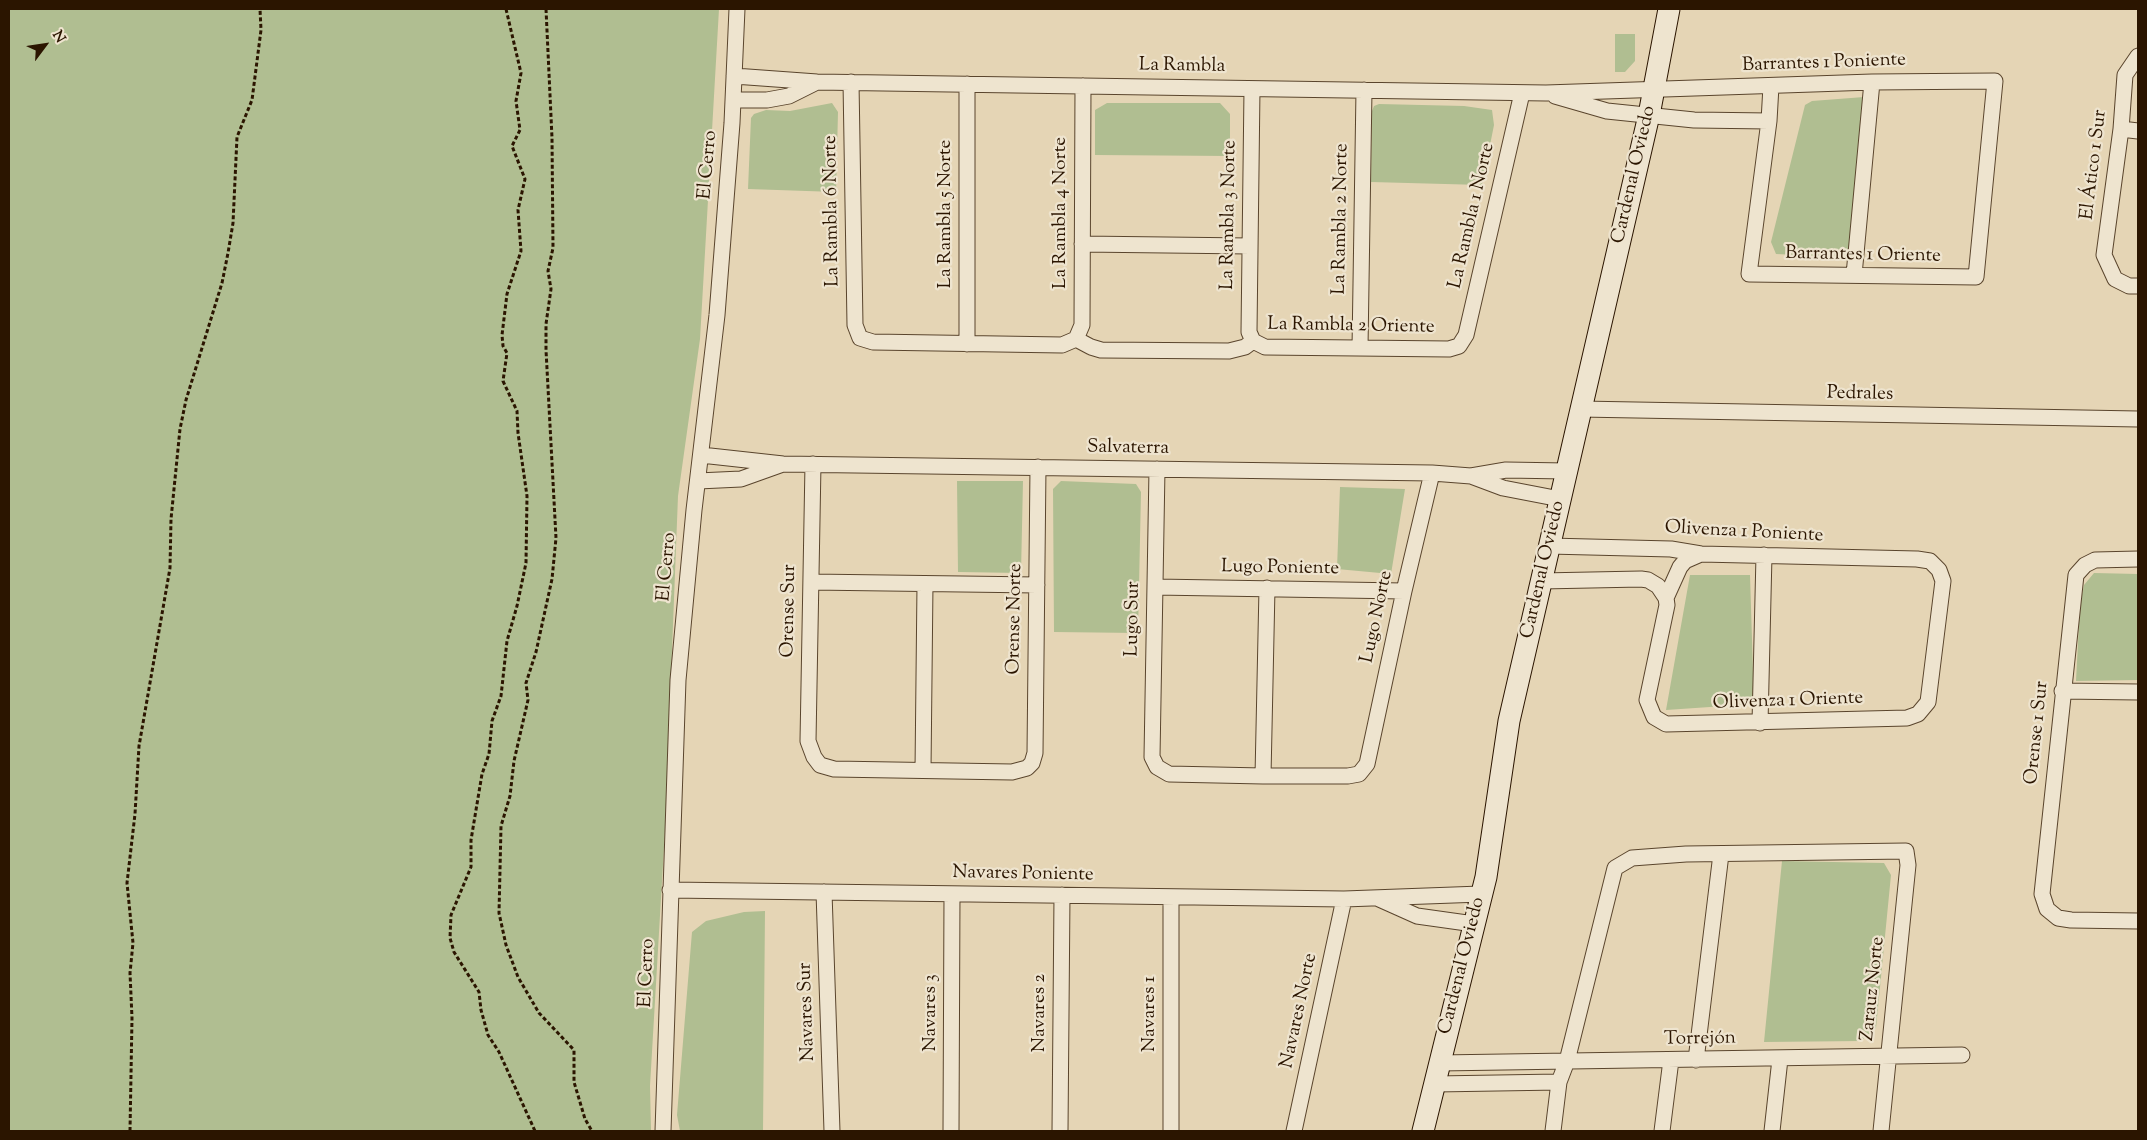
<!DOCTYPE html>
<meta charset="utf-8">
<style>
body{margin:0}
#map{position:relative;width:2147px;height:1140px;overflow:hidden;background:#e5d5b5;font-family:"Sorts Mill Goudy",serif}
canvas{display:block}
.frame{position:absolute;inset:0;border:10px solid #2b1500;pointer-events:none}
.north{position:absolute;left:20px;top:20px;width:50px;height:50px;-webkit-text-stroke:4px #eee4cf;paint-order:stroke;rotate:59deg;font-size:14px;font-weight:700;line-height:20px;text-align:center;color:#2b1500}
.north::after{content:'';display:block;margin:auto;width:18px;height:22px;background:#2b1500;clip-path:polygon(50% 0,100% 100%,50% 72%,0 100%)}
</style>
<div id="map">
<canvas width="2147" height="1140"></canvas>
<div class="frame"></div>
<div class="north">N</div>
</div>
<script>
const context = document.querySelector('canvas').getContext('2d');
context.lineJoin = 'round';
function fillPath(path, color) {
  context.fillStyle = color;
  context.fill(path, 'evenodd');
}
function poly(rows) {
  const path = new Path2D();
  for (const r of rows) {
    path.moveTo(r[0], r[1]);
    for (let i = 2; i < r.length; i += 2) path.lineTo(r[i], r[i + 1]);
  }
  return path;
}
function trace(path, color, width, dash) {
  context.strokeStyle = color;
  context.lineWidth = width;
  context.lineCap = dash ? 'butt' : 'round';
  context.setLineDash(dash || []);
  context.stroke(path);
}
function label(font, color, halo, rows, align = 'center') {
  context.font = font + ' "Sorts Mill Goudy",serif';
  context.lineWidth = 4.5;
  context.setLineDash([]);
  context.textBaseline = 'middle';
  context.strokeStyle = halo;
  context.fillStyle = color;
  for (const [text, x, y, turn = 0] of rows) {
    context.save();
    context.translate(x, y);
    context.rotate((+turn || 0) * Math.PI / 180);
    context.textAlign = isNaN(turn) ? turn : align;
    if (halo) context.strokeText(text, 0, 0);
    context.fillText(text, 0, 0);
    context.restore();
  }
}
fillPath(poly([
 [9,9,719,9,700,339,678,496,665,830,650,1086,651,1131,9,1131],
 [1615,34,1635,34,1635,61,1625,72,1615,72],
 [1864,97,1850,250,1843,257,1776,254,1771,242,1805,105,1812,101],
 [832,103,838,112,836,192,748,189,751,118,754,114,766,110,790,111],
 [1107,103,1220,103,1230,114,1230,156,1095,155,1095,110],
 [1379,104,1464,106,1492,110,1494,125,1482,185,1371,182,1372,111,1374,106],
 [957,481,1023,481,1021,573,958,572],
 [1061,481,1136,484,1141,492,1138,633,1054,632,1053,489],
 [1340,487,1405,489,1391,574,1337,569],
 [2094,573,2138,574,2138,680,2076,681,2080,604,2084,585],
 [1690,575,1750,575,1754,704,1666,710],
 [1782,861,1884,863,1891,875,1876,1028,1861,1041,1764,1042],
 [765,911,763,1131,680,1131,677,1115,692,932,706,921,744,912]
]), '#b0be91');
const street = poly([
 [2138,56,2125,75,2121,129,2104,255,2115,279,2129,286,2138,286],
 [734,76,817,82,1546,93,1872,82,1995,81,1976,277,1749,274,1769,121,1771,86],
 [851,82,855,325,860,338,873,342,1062,345,1076,339,1082,325,1083,86],
 [1252,89,1249,332,1253,341,1265,347,1449,349,1459,346,1466,335,1522,93],
 [1555,96,1607,111,1694,120,1769,121],
 [733,100,767,100,789,96,817,82],
 [2121,129,2138,131],
 [1082,244,1250,246],
 [1854,275,1872,82],
 [1076,339,1091,347,1101,350,1229,351,1245,347,1253,341],
 [967,344,967,84],
 [1360,348,1364,90],
 [1580,409,2138,419],
 [701,455,783,464,1432,473,1471,476,1506,470,1566,471],
 [813,464,808,741,814,757,820,765,834,769,1012,772,1027,768,1032,763,1035,753,1038,467],
 [1157,469,1152,757,1157,767,1169,774,1263,776,1348,776,1359,774,1367,764,1404,591,1432,473],
 [1471,476,1503,488,1560,499],
 [698,481,741,479,783,464],
 [2138,559,2095,560,2085,565,2076,575,2042,894,2047,909,2058,918,2071,920,2138,921],
 [1541,581,1641,579,1648,580,1658,586,1666,598,1667,605,1647,700,1654,717,1666,724,1907,718,1918,714,1928,702,1943,581,1939,570,1930,561,1917,559,1701,554,1671,549,1549,546],
 [811,582,1037,585],
 [1155,587,1404,591],
 [1666,598,1680,567,1685,561,1701,554],
 [2062,691,2138,692],
 [1760,723,1764,555],
 [923,770,925,584],
 [1263,776,1267,588],
 [670,890,1344,899,1481,894],
 [824,892,832,1131],
 [1171,897,1171,1131],
 [1379,899,1417,916,1474,924],
 [1696,1060,1721,854],
 [1439,1063,1962,1055],
 [1435,1084,1559,1082],
 [663,1131,678,680,694,510,717,315,732,123,737,9],
 [951,1131,952,894],
 [1060,1131,1062,895],
 [1294,1131,1344,899],
 [1553,1131,1559,1082,1567,1061,1615,868,1632,858,1686,854,1906,851,1908,865,1881,1131],
 [1662,1131,1671,1060],
 [1772,1131,1780,1059]
]);
const secondary = poly([
 [1423,1131,1486,877,1509,721,1649,115,1669,9]
]);
trace(street, '#5a452d', 17);
trace(secondary, '#2b1500', 23);
trace(poly([
 [506,9,521,73,516,101,520,130,512,146,525,179,518,210,521,251,507,294,502,335,503,346,507,353,503,381,517,411,518,433,527,496,526,563,517,606,507,641,501,696,492,721,489,754,482,774,471,840,471,867,451,915,450,938,454,952,479,992,481,1010,488,1035,499,1052,535,1131],
 [546,9,552,138,553,248,548,271,551,289,546,324,546,350,556,538,552,579,536,652,526,683,528,700,514,761,510,796,501,826,499,913,506,945,518,977,539,1013,574,1050,574,1082,585,1119,592,1131],
 [130,1131,132,1018,130,973,133,943,127,883,135,814,139,746,170,568,171,519,180,429,186,400,222,283,228,253,233,223,237,137,252,100,261,30,260,9]
]), '#2b1500', 3, [4, 2.5]);
trace(street, '#eee4cf', 15);
trace(secondary, '#eee4cf', 21);
label('19px', '#2b1500', '#eee4cf', [
 ["Barrantes 1 Poniente",1824,64,-2],
 ["La Rambla",1182,67,1],
 ["El Cerro",709,165,-85],
 ["El Ático 1 Sur",2095,165,-83],
 ["Cardenal Oviedo",1635,175,-77],
 ["La Rambla 6 Norte",833,211,-91],
 ["La Rambla 4 Norte",1062,213,-90],
 ["La Rambla 5 Norte",947,214,-90],
 ["La Rambla 3 Norte",1230,215,-89],
 ["La Rambla 1 Norte",1473,216,-77],
 ["La Rambla 2 Norte",1342,219,-89],
 ["Barrantes 1 Oriente",1863,256,1],
 ["La Rambla 2 Oriente",1351,327,1],
 ["Pedrales",1860,395,1],
 ["Salvaterra",1128,449,1],
 ["Olivenza 1 Poniente",1744,533,3],
 ["El Cerro",668,567,-85],
 ["Lugo Poniente",1280,569,1],
 ["Cardenal Oviedo",1544,570,-77],
 ["Orense Sur",790,611,-89],
 ["Lugo Norte",1378,617,-78],
 ["Orense Norte",1016,619,-89],
 ["Lugo Sur",1134,619,-89],
 ["Olivenza 1 Oriente",1788,702,-2],
 ["Orense 1 Sur",2038,733,-84],
 ["Navares Poniente",1023,875,1],
 ["Cardenal Oviedo",1463,966,-76],
 ["El Cerro",648,973,-88],
 ["Zarauz Norte",1874,989,-84],
 ["Navares Norte",1300,1011,-78],
 ["Navares Sur",808,1012,-92],
 ["Navares 3",932,1013,-90],
 ["Navares 2",1041,1013,-90],
 ["Navares 1",1151,1014,-90],
 ["Torrejón",1700,1040,-1]
]);
</script>
